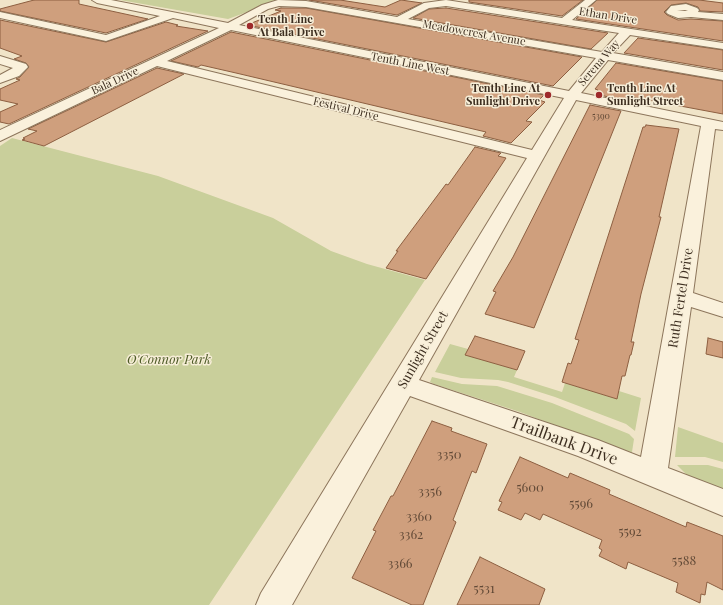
<!DOCTYPE html>
<style>
body{margin:0}
canvas{display:block;background:#f0e4c8}
</style>
<canvas width="723" height="605"></canvas>
<script>
const context = document.querySelector('canvas').getContext('2d');
context.lineJoin = 'round';
function fillPath(path, color) {
  context.fillStyle = color;
  context.fill(path, 'evenodd');
}
function poly(rows) {
  const path = new Path2D();
  for (const r of rows) {
    path.moveTo(r[0], r[1]);
    for (let i = 2; i < r.length; i += 2) path.lineTo(r[i], r[i + 1]);
  }
  return path;
}
function trace(path, color, width, dash) {
  context.strokeStyle = color;
  context.lineWidth = width;
  context.lineCap = dash ? 'butt' : 'round';
  context.setLineDash(dash || []);
  context.stroke(path);
}
function label(font, color, halo, rows, align = 'center') {
  context.font = font + ' "Playfair Display",serif';
  context.lineWidth = 3;
  context.setLineDash([]);
  context.textBaseline = 'middle';
  context.strokeStyle = halo;
  context.fillStyle = color;
  for (const [text, x, y, turn = 0] of rows) {
    context.save();
    context.translate(x, y);
    context.rotate((+turn || 0) * Math.PI / 180);
    context.textAlign = isNaN(turn) ? turn : align;
    if (halo) context.strokeText(text, 0, 0);
    context.fillText(text, 0, 0);
    context.restore();
  }
}
fillPath(poly([
 [120,0,280,0,228,19],
 [12,138,158,176,273,218,331,251,367,264,425,280,209,605,0,605,0,146],
 [450,344,468,349,466,355,517,370,514,377,562,392,565,383,617,399,619,391,641,398,635,431,626,424,555,397,508,382,498,380,461,378,435,372],
 [432,377,462,384,497,386,552,403,629,434,634,439,632,452,622,451,520,412,434,384,430,382],
 [678,427,723,443,723,462,705,457,675,457],
 [677,465,708,465,723,469,723,492,688,476]
]), '#c9cf9b');
const building = poly([
 [34,0,79,0,79,4,148,19,106,33,0,11,0,9,34,0],
 [309,0,340,0,385,7,401,0,422,3,397,15,309,0],
 [469,0,583,0,562,16,469,2,469,0],
 [597,0,699,0,723,3,723,12,700,11,698,7,686,3,671,5,664,12,667,15,678,20,691,19,723,21,723,41,576,19,597,0],
 [281,8,306,8,582,57,553,86,247,25,281,11,275,10,281,8],
 [446,8,608,33,591,49,413,18,429,9,446,8],
 [0,20,106,42,166,22,178,25,176,26,208,31,9,124,0,122,0,112,18,104,0,100,0,89,20,80,16,79,20,77,29,67,26,63,14,59,22,56,0,48,0,20],
 [231,32,544,95,539,100,545,102,526,121,532,122,511,143,483,136,486,132,236,73,201,65,198,67,171,61,231,32],
 [638,38,723,50,723,70,624,53,638,38],
 [616,63,723,81,723,114,627,96,625,101,596,94,598,90,595,89,616,63],
 [157,68,184,74,44,146,22,140,25,139,23,138,37,131,28,129,157,68],
 [590,105,621,111,534,328,485,314,496,292,493,291,513,257,590,105],
 [646,125,679,129,659,217,661,217,641,294,631,342,634,342,631,355,630,355,625,376,622,376,617,399,562,382,568,363,571,364,579,340,575,339,643,127,645,127,646,125],
 [475,147,501,153,498,156,506,158,426,279,386,268,398,251,396,251,446,184,448,185,475,147],
 [475,336,525,351,517,370,465,355,475,336],
 [708,338,723,342,723,358,706,354,708,338],
 [432,421,452,428,451,431,487,444,476,473,472,471,453,520,456,522,423,605,412,605,352,578,376,531,373,530,391,496,393,496,432,421],
 [520,457,568,478,570,473,610,490,609,494,686,527,687,522,723,536,723,590,707,582,705,595,701,594,700,603,676,592,678,583,628,562,626,569,599,556,602,550,599,548,602,540,543,514,540,520,525,513,521,520,498,510,502,502,499,501,520,457],
 [480,557,545,589,539,605,457,605,480,557]
]);
fillPath(building, '#cf9f7d');
trace(building, '#8d5f41', 1);
const minor = poly([
 [92,0,111,0,228,23,262,5,278,0,306,1,397,17,424,3,446,0,562,18,585,0,596,0,572,20,723,43,723,49,630,35,613,53,723,72,723,80,608,60,581,93,723,122,723,130,715,129,693,293,723,303,723,317,691,307,668,468,723,489,723,516,578,456,410,396,292,605,256,605,261,593,527,158,157,66,0,141,0,130,219,28,173,18,106,41,0,18,0,12,106,35,160,16,97,3,92,0],
 [279,6,306,7,596,58,569,91,239,25,268,9,279,6],
 [446,6,619,33,602,52,408,19,429,8,446,6],
 [231,30,564,98,532,150,167,61,231,30],
 [576,100,701,126,641,457,598,440,419,380,576,100],
 [686,4,697,8,699,10,698,12,723,14,723,20,691,17,678,18,668,14,666,12,671,6,686,4],
 [685,10,688,11,677,11,685,10],
 [0,56,26,64,28,67,19,76,0,83,0,75,13,68,0,64,0,56]
]);
trace(minor, '#8d765c', 2);
fillPath(minor, '#faf1dc');
for (const [x, y, r, color] of [
 [250,26,4,"#9e2a2b"],
 [548,95,4,"#9e2a2b"],
 [599,95,4,"#9e2a2b"]
]) {
  const dot = new Path2D();
  dot.arc(x, y, r, 0, 2 * Math.PI);
  context.fillStyle = color;
  context.fill(dot);
  trace(dot, '#f7eed8', 1.5);
}
label('9px', '#624a37', null, [
 ["5390",601,116]
]);
label('11px', '#3d2e20', '#f7eed8', [
 ["Ethan Drive",608,16,9],
 ["Meadowcrest Avenue",474,33,10],
 ["Serena Way",599,63,-49],
 ["Tenth Line West",410,64,11],
 ["Bala Drive",115,81,-25],
 ["Festival Drive",346,109,14]
]);
label('bold 11px', '#3d2e20', '#f7eed8', [
 ["Tenth Line",258,20],
 ["At Bala Drive",258,33],
 ["Tenth Line At",540,89,"right"],
 ["Sunlight Drive",540,102,"right"],
 ["Tenth Line At",607,89],
 ["Sunlight Street",607,102]
], 'left');
label('13px', '#3d2e20', '#f7eed8', [
 ["Ruth Fertel Drive",681,298,-81],
 ["Sunlight Street",423,350,-60]
]);
label('italic 13px', '#4d5a26', '#f7eed8', [
 ["O'Connor Park",169,360]
]);
label('13px', '#624a37', null, [
 ["3350",449,455],
 ["5600",530,488],
 ["3356",430,492],
 ["5596",581,504],
 ["3360",419,517],
 ["5592",630,532],
 ["3362",411,535],
 ["5588",684,561],
 ["3366",400,564],
 ["5531",484,589]
]);
label('16px', '#3d2e20', '#f7eed8', [
 ["Trailbank Drive",564,441,20]
]);
</script>
